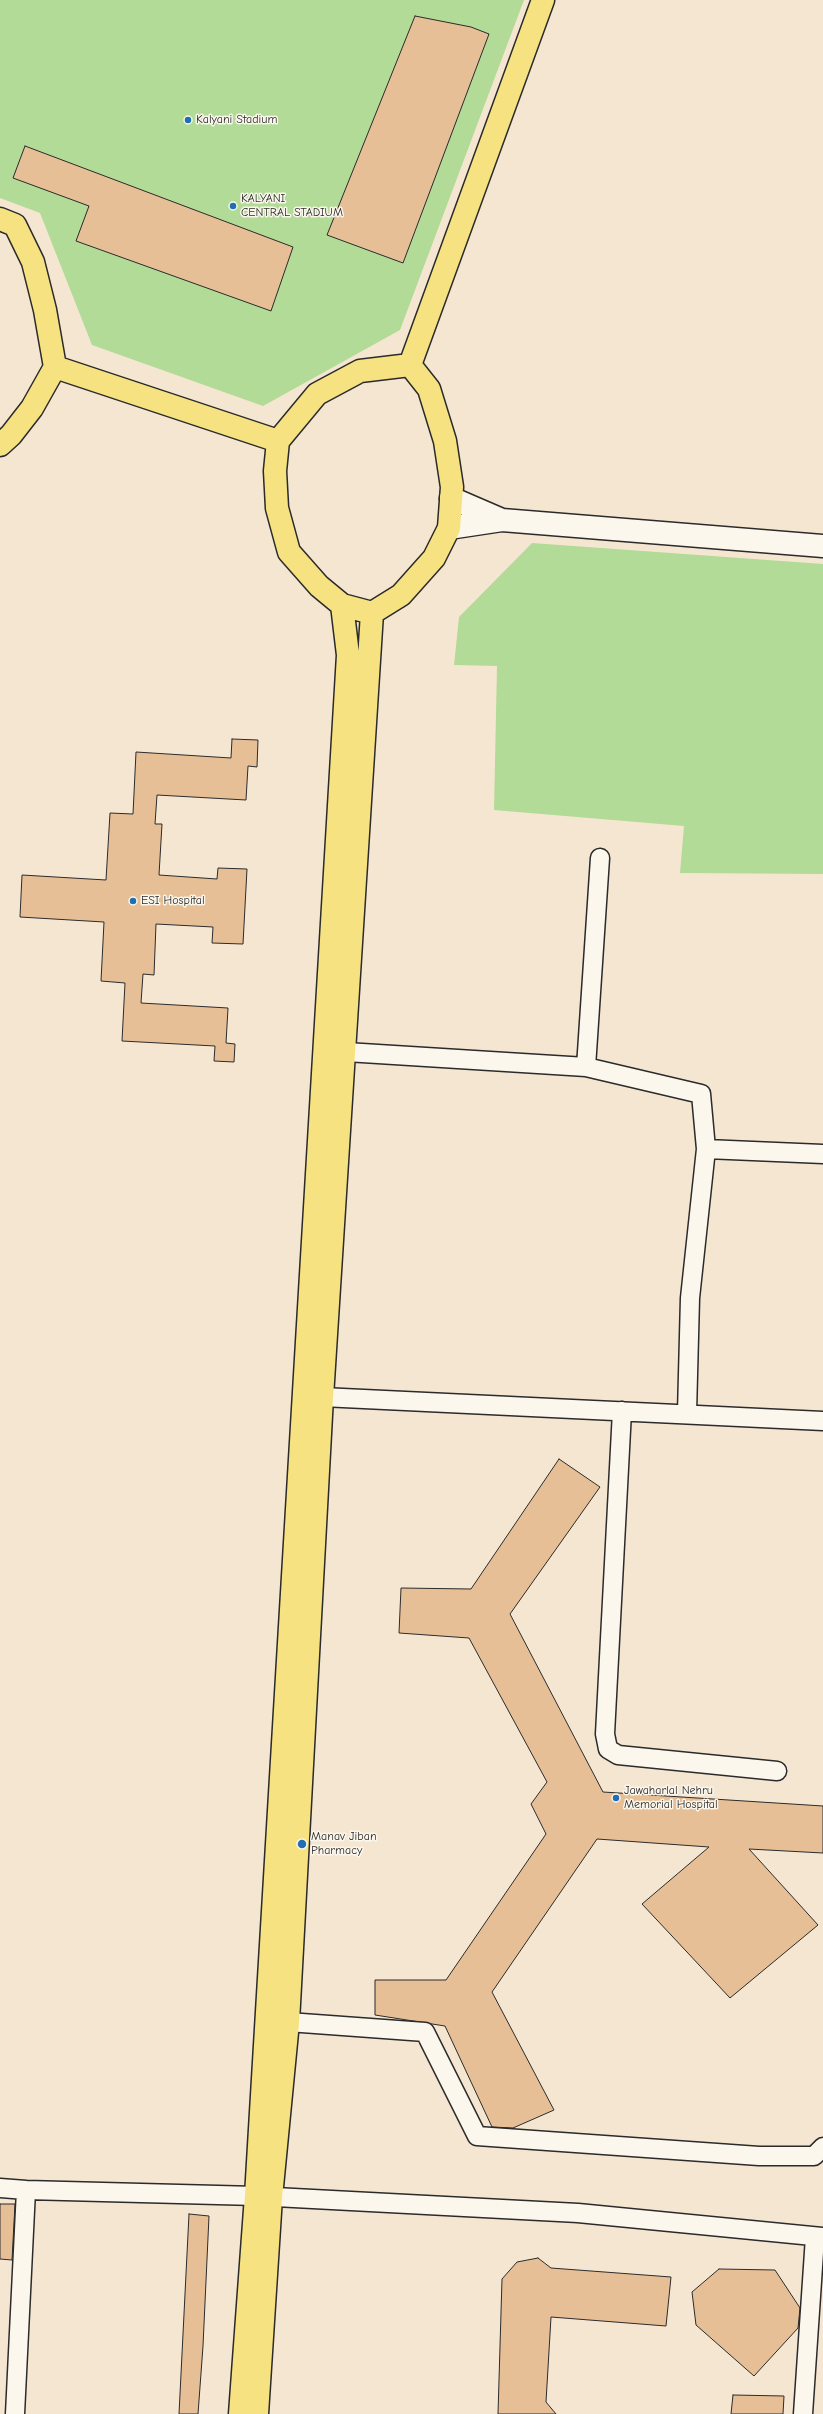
<!DOCTYPE html>
<style>
body{margin:0}
canvas{display:block;background:#f5e6d2}
</style>
<canvas width="823" height="2414"></canvas>
<script>
const context = document.querySelector('canvas').getContext('2d');
context.lineJoin = 'round';
function fillPath(path, color) {
  context.fillStyle = color;
  context.fill(path, 'evenodd');
}
function poly(rows) {
  const path = new Path2D();
  for (const r of rows) {
    path.moveTo(r[0], r[1]);
    for (let i = 2; i < r.length; i += 2) path.lineTo(r[i], r[i + 1]);
  }
  return path;
}
function trace(path, color, width, dash) {
  context.strokeStyle = color;
  context.lineWidth = width;
  context.lineCap = dash ? 'butt' : 'round';
  context.setLineDash(dash || []);
  context.stroke(path);
}
function label(font, color, halo, rows, align = 'center') {
  context.font = font + ' "Comic Neue",sans-serif';
  context.lineWidth = 3;
  context.setLineDash([]);
  context.textBaseline = 'middle';
  context.strokeStyle = halo;
  context.fillStyle = color;
  for (const [text, x, y, turn = 0] of rows) {
    context.save();
    context.translate(x, y);
    context.rotate((+turn || 0) * Math.PI / 180);
    context.textAlign = isNaN(turn) ? turn : align;
    if (halo) context.strokeText(text, 0, 0);
    context.fillText(text, 0, 0);
    context.restore();
  }
}
fillPath(poly([
 [0,0,524,0,400,330,263,406,92,345,40,213,0,198],
 [532,543,823,564,823,874,680,873,684,826,494,810,497,666,454,665,459,617]
]), '#b2db97');
const building = poly([
 [415,16,471,27,489,34,403,263,327,235,415,16],
 [25,146,293,247,271,311,76,241,89,206,13,178,25,146],
 [232,739,258,740,257,767,248,766,246,800,157,795,155,824,162,824,159,875,217,879,218,868,247,869,243,944,212,943,213,927,156,924,154,975,143,974,141,1003,228,1008,226,1043,235,1044,234,1062,214,1061,215,1046,122,1041,125,983,101,981,104,922,20,917,22,875,106,880,110,813,133,814,136,752,231,758,232,739],
 [559,1459,600,1487,510,1614,603,1792,823,1806,823,1853,749,1849,818,1925,730,1998,642,1904,709,1847,597,1839,492,1992,554,2110,513,2128,492,2127,445,2026,375,2015,375,1980,446,1980,546,1834,531,1804,547,1782,469,1638,399,1633,401,1588,471,1589,559,1459],
 [0,2204,15,2204,12,2260,0,2259,0,2204],
 [189,2214,209,2216,203,2346,198,2414,179,2414,189,2214],
 [538,2258,551,2268,671,2277,666,2326,551,2317,546,2402,556,2414,498,2414,502,2279,517,2262,538,2258],
 [719,2269,775,2270,800,2308,798,2328,754,2376,696,2325,692,2292,719,2269],
 [733,2395,784,2396,783,2414,731,2414,733,2395]
]);
fillPath(building, '#e7bf97');
trace(building, '#2b2b2b', 1);
const street = poly([
 [330,1051,586,1067,701,1094,706,1149,690,1298,687,1413],
 [586,1067,600,858],
 [706,1149,823,1154],
 [322,1397,823,1421],
 [622,1411,605,1734,608,1749,618,1755,777,1771],
 [288,2022,425,2032,477,2136,759,2156,814,2156,823,2147],
 [0,2188,26,2190,15,2414],
 [26,2190,256,2196,578,2213,823,2237],
 [803,2414,815,2237]
]);
const secondary = poly([
 [451,498,502,520,823,546],
 [449,528,502,520]
]);
const primary = poly([
 [0,219,15,225,33,262,45,310,55,367,32,408,11,435,0,445],
 [410,365,429,389,445,441,452,487,449,528,434,558,401,595,372,613,342,605,319,586,289,552,277,508,275,471,278,441,317,394,360,371,410,365],
 [410,365,543,0],
 [55,367,278,441],
 [240,2414,256,2196,348,655,342,605],
 [257,2414,271,2197,288,2022,322,1397,372,613]
]);
trace(street, '#2b2b2b', 21);
trace(secondary, '#2b2b2b', 25);
trace(primary, '#2b2b2b', 25);
trace(street, '#fbf7ec', 18);
trace(secondary, '#fbf7ec', 22);
trace(primary, '#f6e281', 22);
for (const [x, y, r, color] of [
 [188,120,4,"#1f6fb2"],
 [233,206,4,"#1f6fb2"],
 [133,901,4,"#1f6fb2"],
 [616,1798,4,"#1f6fb2"],
 [302,1844,5,"#1f6fb2"]
]) {
  const dot = new Path2D();
  dot.arc(x, y, r, 0, 2 * Math.PI);
  context.fillStyle = color;
  context.fill(dot);
  trace(dot, '#fbf7ec', 1.5);
}
label('12px', '#2b2b2b', '#fbf7ec', [
 ["Kalyani Stadium",196,120],
 ["KALYANI",241,199],
 ["CENTRAL STADIUM",241,213],
 ["ESI Hospital",141,901],
 ["Jawaharlal Nehru",624,1791],
 ["Memorial Hospital",624,1805],
 ["Manav Jiban",311,1837],
 ["Pharmacy",311,1851]
], 'left');
</script>
